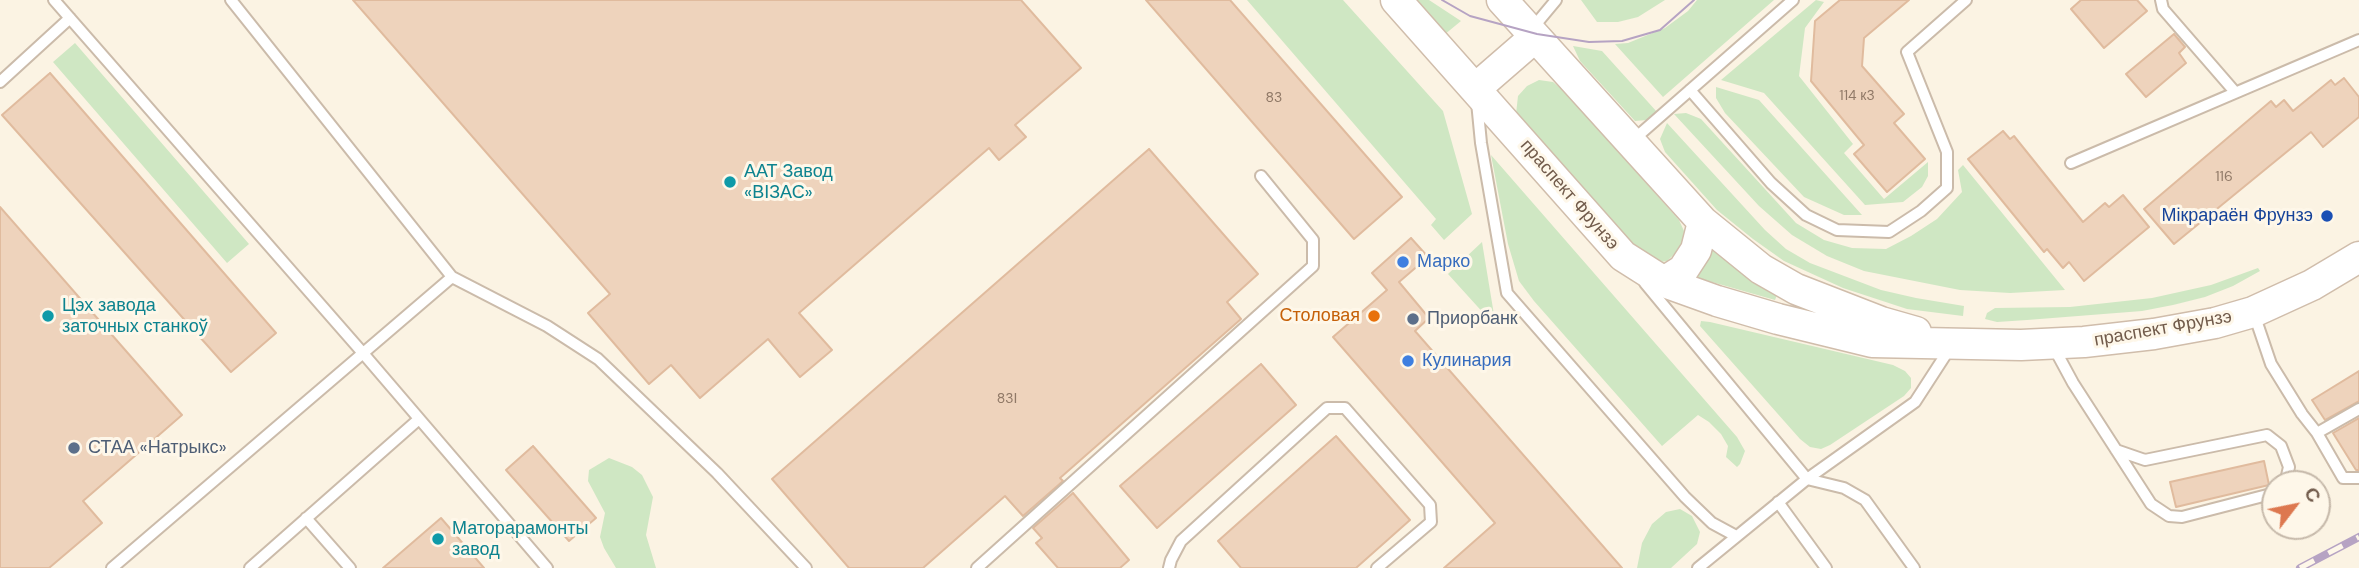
<!DOCTYPE html>
<meta charset="utf-8">
<style>
body{margin:0}
#map{position:relative;width:2359px;height:568px;overflow:hidden;background:#fbf3e3;font-family:"DM Sans",sans-serif}
canvas{display:block}
.north{position:absolute;left:2261px;top:470px;width:70px;height:70px;box-sizing:border-box;background:#fef7e9;border:2px solid #c6b9aa;border-radius:50%;rotate:58deg;font-size:19px;font-weight:700;line-height:28px;text-align:center;color:#715b4b}
.north::after{content:'';display:block;margin:auto;width:24px;height:32px;background:#dd784f;clip-path:polygon(50% 0,100% 100%,50% 72%,0 100%)}
</style>
<div id="map">
<canvas width="2359" height="568"></canvas>
<div class="north">С</div>
</div>
<script>
const context = document.querySelector('canvas').getContext('2d');
context.lineJoin = 'round';
function fillPath(path, color) {
  context.fillStyle = color;
  context.fill(path, 'evenodd');
}
function poly(rows) {
  const path = new Path2D();
  for (const r of rows) {
    path.moveTo(r[0], r[1]);
    for (let i = 2; i < r.length; i += 2) path.lineTo(r[i], r[i + 1]);
  }
  return path;
}
function trace(path, color, width, dash) {
  context.strokeStyle = color;
  context.lineWidth = width;
  context.lineCap = dash ? 'butt' : 'round';
  context.setLineDash(dash || []);
  context.stroke(path);
}
function label(font, color, halo, rows, align = 'center') {
  context.font = font + ' "DM Sans",sans-serif';
  context.lineWidth = 6;
  context.setLineDash([]);
  context.textBaseline = 'middle';
  context.strokeStyle = halo;
  context.fillStyle = color;
  for (const [text, x, y, turn = 0] of rows) {
    context.save();
    context.translate(x, y);
    context.rotate((+turn || 0) * Math.PI / 180);
    context.textAlign = isNaN(turn) ? turn : align;
    if (halo) context.strokeText(text, 0, 0);
    context.fillText(text, 0, 0);
    context.restore();
  }
}
fillPath(poly([
 [1247,0,1343,0,1443,111,1472,214,1444,240,1431,225,1436,219],
 [1413,0,1429,0,1461,21,1444,35],
 [1581,0,1665,0,1638,17,1618,22,1597,22],
 [1697,0,1774,0,1663,97,1615,44,1628,43,1665,28,1688,11],
 [1816,0,1824,2,1805,28,1799,76,1853,144,1844,153,1884,199,1928,162,1928,176,1922,187,1903,202,1865,205,1764,93,1721,80],
 [75,43,249,244,227,263,53,62],
 [1573,46,1602,51,1657,112,1647,120,1635,121,1580,61],
 [1539,80,1553,82,1565,92,1679,220,1684,231,1681,248,1667,261,1655,263,1641,258,1516,114,1518,96,1527,86],
 [1716,87,1759,100,1862,215,1844,215,1804,197,1725,113,1716,98],
 [1686,113,1701,119,1796,223,1824,240,1852,248,1886,249,1911,236,1937,219,1962,192,1958,170,1963,165,2065,290,2010,293,1960,290,1864,271,1827,256,1792,235,1759,206,1674,114],
 [1667,123,1765,230,1786,249,1810,263,1881,290,1916,298,1964,306,1963,316,1907,309,1843,288,1784,261,1753,239,1717,210,1665,152,1660,139],
 [1491,155,1737,437,1745,451,1740,464,1737,467,1726,457,1728,446,1721,434,1709,422,1698,415,1662,446,1534,301,1519,281,1508,244],
 [1482,242,1496,327,1448,274],
 [1709,246,1777,295,1775,300,1691,276],
 [2258,268,2260,271,2233,286,2205,297,2173,305,2142,311,2027,320,1997,322,1985,319,1987,313,1995,308,2070,307,2152,298,2211,285],
 [1701,321,1710,322,1893,365,1905,371,1911,378,1911,388,1904,396,1830,445,1821,449,1810,447,1800,439,1700,326],
 [609,458,632,467,642,475,653,497,646,535,656,568,616,568,604,548,600,537,605,513,588,481,589,470],
 [1680,509,1692,516,1700,532,1697,544,1671,568,1637,568,1642,543,1652,524,1666,512]
]), '#cfe7c3');
const building = poly([
 [353,0,1021,0,1081,68,1015,125,1026,137,999,160,989,148,799,313,832,350,800,377,768,339,700,398,671,365,649,384,588,313,610,294,353,0],
 [1146,0,1230,0,1402,197,1354,239,1146,0],
 [1840,0,1909,0,1864,38,1862,66,1904,114,1894,123,1925,159,1887,192,1854,154,1864,145,1811,81,1815,21,1840,0],
 [2081,0,2137,0,2147,11,2104,48,2071,9,2081,0],
 [2174,34,2185,47,2179,53,2186,63,2146,97,2126,74,2174,34],
 [50,73,276,333,231,372,2,115,50,73],
 [2344,78,2359,97,2359,117,2323,147,2311,132,2174,244,2144,209,2271,101,2276,107,2284,100,2293,111,2331,80,2335,85,2344,78],
 [2003,131,2010,139,2014,136,2083,222,2105,203,2109,207,2123,195,2149,227,2084,281,2069,262,2063,268,2047,249,2044,252,1968,159,2003,131],
 [1149,149,1258,274,1227,302,1241,319,1060,478,1063,481,1023,516,1005,496,923,568,849,568,772,479,1149,149],
 [0,207,182,415,83,501,102,523,49,568,0,568,0,207],
 [1411,238,1428,257,1399,282,1429,318,1415,331,1622,568,1444,568,1495,523,1333,337,1387,290,1372,273,1411,238],
 [1261,364,1296,405,1157,528,1120,486,1261,364],
 [2359,371,2359,401,2325,420,2312,400,2359,371],
 [2359,418,2359,470,2356,470,2333,433,2359,418],
 [1336,436,1410,520,1356,568,1241,568,1218,541,1336,436],
 [533,446,596,518,569,541,506,470,533,446],
 [2264,461,2269,485,2176,507,2170,482,2264,461],
 [1073,493,1129,560,1120,568,1058,568,1036,543,1042,538,1033,528,1073,493],
 [441,518,484,568,383,568,441,518]
]);
fillPath(building, '#eed3bc');
trace(building, '#e0bb9e', 2);
const service = poly([
 [54,0,362,352,547,568],
 [231,0,452,277],
 [2161,0,2163,9,2235,92],
 [1531,30,1556,0],
 [0,82,70,18],
 [1690,90,1771,183,1806,215,1837,230,1889,232,1921,211,1947,188,1947,152,1907,52,1966,0],
 [1477,102,1481,143,1507,293,1685,497,1712,523,1736,536],
 [1632,141,1793,0],
 [2071,163,2359,40],
 [1645,283,1807,479,1844,488,1865,500,1914,568],
 [2254,314,2271,364,2302,414,2317,433,2343,478,2359,478],
 [2053,346,2073,383,2151,504,2169,516,2182,517,2275,493],
 [2317,433,2359,409],
 [2116,450,2145,460,2267,435,2281,446,2289,467,2285,484],
 [1778,502,1826,568],
 [306,518,350,568],
 [112,568,452,277,547,326,598,359,717,473,806,568],
 [250,568,419,419],
 [977,568,1313,266,1313,240,1261,176],
 [1169,568,1171,560,1181,541,1327,408,1345,408,1430,505,1431,522,1377,568],
 [1698,568,1807,479,1915,402,1950,348]
]);
const secondary = poly([
 [1396,0,1623,256,1664,282,1717,301,1778,319,1872,342,2021,345,2084,342,2154,334,2215,323,2253,312,2312,285,2359,257],
 [1502,0,1703,222,1761,269,1796,289,1881,322,1916,332],
 [1475,89,1535,37],
 [1664,282,1683,270,1696,250,1703,222]
]);
trace(service, '#cbbbaa', 14);
trace(secondary, '#d0bdab', 33);
trace(service, '#fff', 10);
trace(secondary, '#fff', 30);
trace(poly([
 [1442,0,1470,16,1537,34,1589,42,1622,41,1660,30,1694,0]
]), '#b6a3c3', 2);
const rail = poly([
 [2300,568,2359,537]
]);
trace(rail, '#b6a3c3', 8);
trace(rail, '#fef7e9', 5, [16]);
for (const [x, y, r, color] of [
 [730,182,7,"#0f9aa8"],
 [2327,216,7,"#1a4fb4"],
 [1403,262,7,"#3f7fe0"],
 [48,316,7,"#0f9aa8"],
 [1374,316,7,"#e8710a"],
 [1413,319,7,"#5c6f8a"],
 [1408,361,7,"#3f7fe0"],
 [74,448,7,"#5c6f8a"],
 [438,539,7,"#0f9aa8"]
]) {
  const dot = new Path2D();
  dot.arc(x, y, r, 0, 2 * Math.PI);
  context.fillStyle = color;
  context.fill(dot);
  trace(dot, '#fef7e9', 2.5);
}
label('14px', '#907967', null, [
 ["114 к3",1857,96],
 ["83",1274,98],
 ["116",2224,177],
 ["83І",1007,399]
]);
label('18px', '#0d838f', '#fef7e9', [
 ["ААТ Завод",744,172],
 ["«ВІЗАС»",744,193],
 ["Цэх завода",62,306],
 ["заточных станкоў",62,327],
 ["Маторарамонты",452,529],
 ["завод",452,550]
], 'left');
label('18px', '#715b4b', '#fef7e9', [
 ["праспект Фрунзэ",1569,195,49],
 ["праспект Фрунзэ",2163,329,-10]
]);
label('18px', '#164399', '#fef7e9', [
 ["Мікрараён Фрунзэ",2313,216]
], 'right');
label('18px', '#366cbe', '#fef7e9', [
 ["Марко",1417,262],
 ["Кулинария",1422,361]
], 'left');
label('18px', '#c56008', '#fef7e9', [
 ["Столовая",1360,316]
], 'right');
label('18px', '#4e5e75', '#fef7e9', [
 ["Приорбанк",1427,319],
 ["СТАА «Натрыкс»",88,448]
], 'left');
</script>
